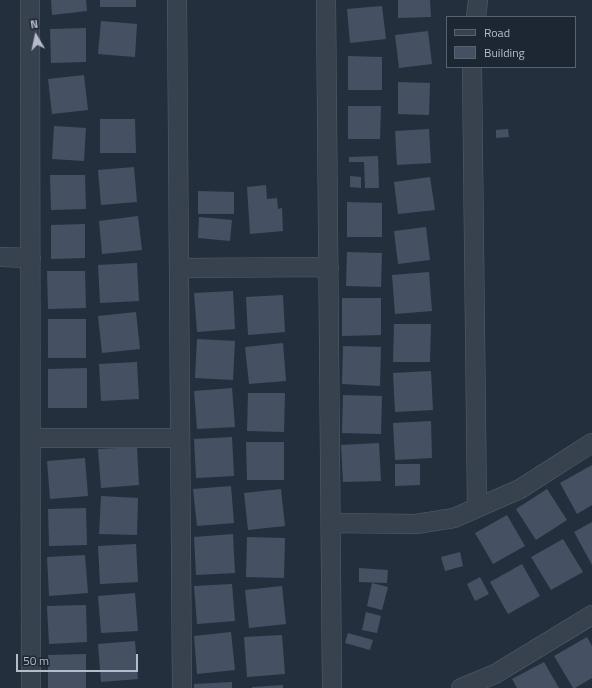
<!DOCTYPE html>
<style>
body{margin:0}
#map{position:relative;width:592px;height:688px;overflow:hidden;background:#242f3e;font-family:"Titillium Web",sans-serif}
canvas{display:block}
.legend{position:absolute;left:446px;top:16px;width:130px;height:52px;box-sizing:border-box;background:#1d2633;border:1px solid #59626f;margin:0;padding:5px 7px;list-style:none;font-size:12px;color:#b4bcc9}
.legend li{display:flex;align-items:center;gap:8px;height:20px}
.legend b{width:20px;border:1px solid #59626f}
.north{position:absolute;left:16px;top:16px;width:40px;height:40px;-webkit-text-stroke:3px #1d2633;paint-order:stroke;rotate:351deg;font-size:11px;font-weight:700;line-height:16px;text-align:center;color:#b4bcc9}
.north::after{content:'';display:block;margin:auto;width:14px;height:18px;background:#b4bcc9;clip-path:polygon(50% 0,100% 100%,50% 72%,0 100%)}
.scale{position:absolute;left:16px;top:654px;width:122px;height:18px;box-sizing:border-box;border:2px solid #b4bcc9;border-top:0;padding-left:5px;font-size:12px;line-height:14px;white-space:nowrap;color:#b4bcc9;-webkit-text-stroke:3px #1d2633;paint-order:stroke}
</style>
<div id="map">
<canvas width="592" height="688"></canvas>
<ul class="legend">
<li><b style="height:5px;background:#38414e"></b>Road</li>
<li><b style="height:11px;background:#455162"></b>Building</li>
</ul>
<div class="north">N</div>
<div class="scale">50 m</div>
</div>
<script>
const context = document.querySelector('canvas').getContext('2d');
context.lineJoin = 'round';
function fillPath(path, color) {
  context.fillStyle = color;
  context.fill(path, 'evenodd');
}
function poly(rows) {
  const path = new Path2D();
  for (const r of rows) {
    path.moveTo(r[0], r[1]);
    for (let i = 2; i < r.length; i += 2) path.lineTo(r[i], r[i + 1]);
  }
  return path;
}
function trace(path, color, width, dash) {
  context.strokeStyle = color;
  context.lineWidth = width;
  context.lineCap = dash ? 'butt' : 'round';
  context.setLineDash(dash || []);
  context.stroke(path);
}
fillPath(poly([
 [51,0,86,0,87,11,52,15],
 [100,0,136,0,136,7,100,7],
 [398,0,430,0,431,17,398,18],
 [382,6,386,39,350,43,347,9],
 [101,21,137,24,135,57,98,54],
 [86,28,86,62,51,63,50,29],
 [428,31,432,64,399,68,395,35],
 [348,56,382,57,382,90,348,90],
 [84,75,88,110,52,114,48,79],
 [398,82,430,83,429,115,398,114],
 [348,106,381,106,380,139,348,139],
 [100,119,135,119,136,153,100,153],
 [54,126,86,128,84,161,52,159],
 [429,129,431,163,397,165,395,131],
 [508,129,509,137,496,138,496,130],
 [378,156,379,188,365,188,364,162,349,162,349,157],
 [134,167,137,202,101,205,98,170],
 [50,175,85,175,86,209,51,210],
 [350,176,361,177,361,188,350,187],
 [430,177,435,210,398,214,394,182],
 [266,185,267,199,277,198,278,209,282,208,283,231,250,234,247,187],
 [198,191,234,192,234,214,198,214],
 [347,202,382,203,382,237,347,237],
 [138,216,142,250,102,254,99,221],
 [199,217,232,220,230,241,198,238],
 [85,224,85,258,51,259,51,225],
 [426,227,430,260,398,264,394,231],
 [347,252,382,253,381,287,346,286],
 [137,263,139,301,100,303,98,265],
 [47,271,85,271,86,308,48,309],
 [429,272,432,311,395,314,392,275],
 [233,291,235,329,197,332,194,293],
 [283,295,285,332,248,335,246,297],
 [342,298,381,298,381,335,342,336],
 [136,312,140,349,102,353,98,316],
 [48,319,86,319,86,358,48,358],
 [394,324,431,324,430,362,393,362],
 [197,339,235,341,233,380,195,378],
 [283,343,286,381,249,384,245,347],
 [343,346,381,347,380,386,342,384],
 [137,362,139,399,101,401,99,364],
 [87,368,87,408,48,408,48,369],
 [431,371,433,410,395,412,393,373],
 [232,388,235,427,197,429,194,391],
 [248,393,285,393,284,432,247,431],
 [343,395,382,396,381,434,342,433],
 [431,421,432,458,395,460,393,423],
 [232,437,234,476,196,478,194,439],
 [246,442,284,442,284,480,247,480],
 [379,443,381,481,343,482,341,445],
 [137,447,139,485,101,488,98,449],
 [85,458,88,496,50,499,47,461],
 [395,464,420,464,420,485,395,486],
 [592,465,592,505,577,514,560,483],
 [231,486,234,523,197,526,193,489],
 [281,489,285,526,248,530,244,493],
 [547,489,567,520,536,540,516,509],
 [101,496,138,498,137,535,99,534],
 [86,508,87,545,49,546,48,509],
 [507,515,525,546,493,564,475,533],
 [592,522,592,565,574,532],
 [233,534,235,573,196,575,194,537],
 [247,537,285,538,284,578,246,577],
 [563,539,583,572,551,590,531,557],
 [136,544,138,582,100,584,98,546],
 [460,552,463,566,445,571,441,557],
 [85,555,88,593,49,596,47,557],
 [522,564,540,596,508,614,490,582],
 [359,568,388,570,387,583,359,582],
 [480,577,489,594,475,601,467,584],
 [372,583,388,587,382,610,367,606],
 [232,584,235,621,197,624,194,586],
 [282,586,286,624,249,628,245,590],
 [135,593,138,631,101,633,98,596],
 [86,605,87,642,49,644,47,606],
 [366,612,381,616,377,633,362,630],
 [231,632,235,670,197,674,194,636],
 [348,633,373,640,370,650,345,643],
 [282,635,285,674,247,677,244,637],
 [587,637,592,646,592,678,575,688,573,688,554,656],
 [135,641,138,679,101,682,98,644],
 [86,654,86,688,48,688,48,655],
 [544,662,559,688,517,688,512,679],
 [232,682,232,688,194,688,194,684],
 [283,685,283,688,252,688,252,687]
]), '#455162');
const minor = poly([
 [30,0,31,688],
 [177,0,182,688],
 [326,0,332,688],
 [476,17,478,0],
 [472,67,477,508],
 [0,257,31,258],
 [179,268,329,267],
 [31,438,180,438],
 [331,523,416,524,454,518,520,489,592,443],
 [461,688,495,674,592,615]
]);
trace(minor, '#565f6c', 20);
trace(minor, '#38414e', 19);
</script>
